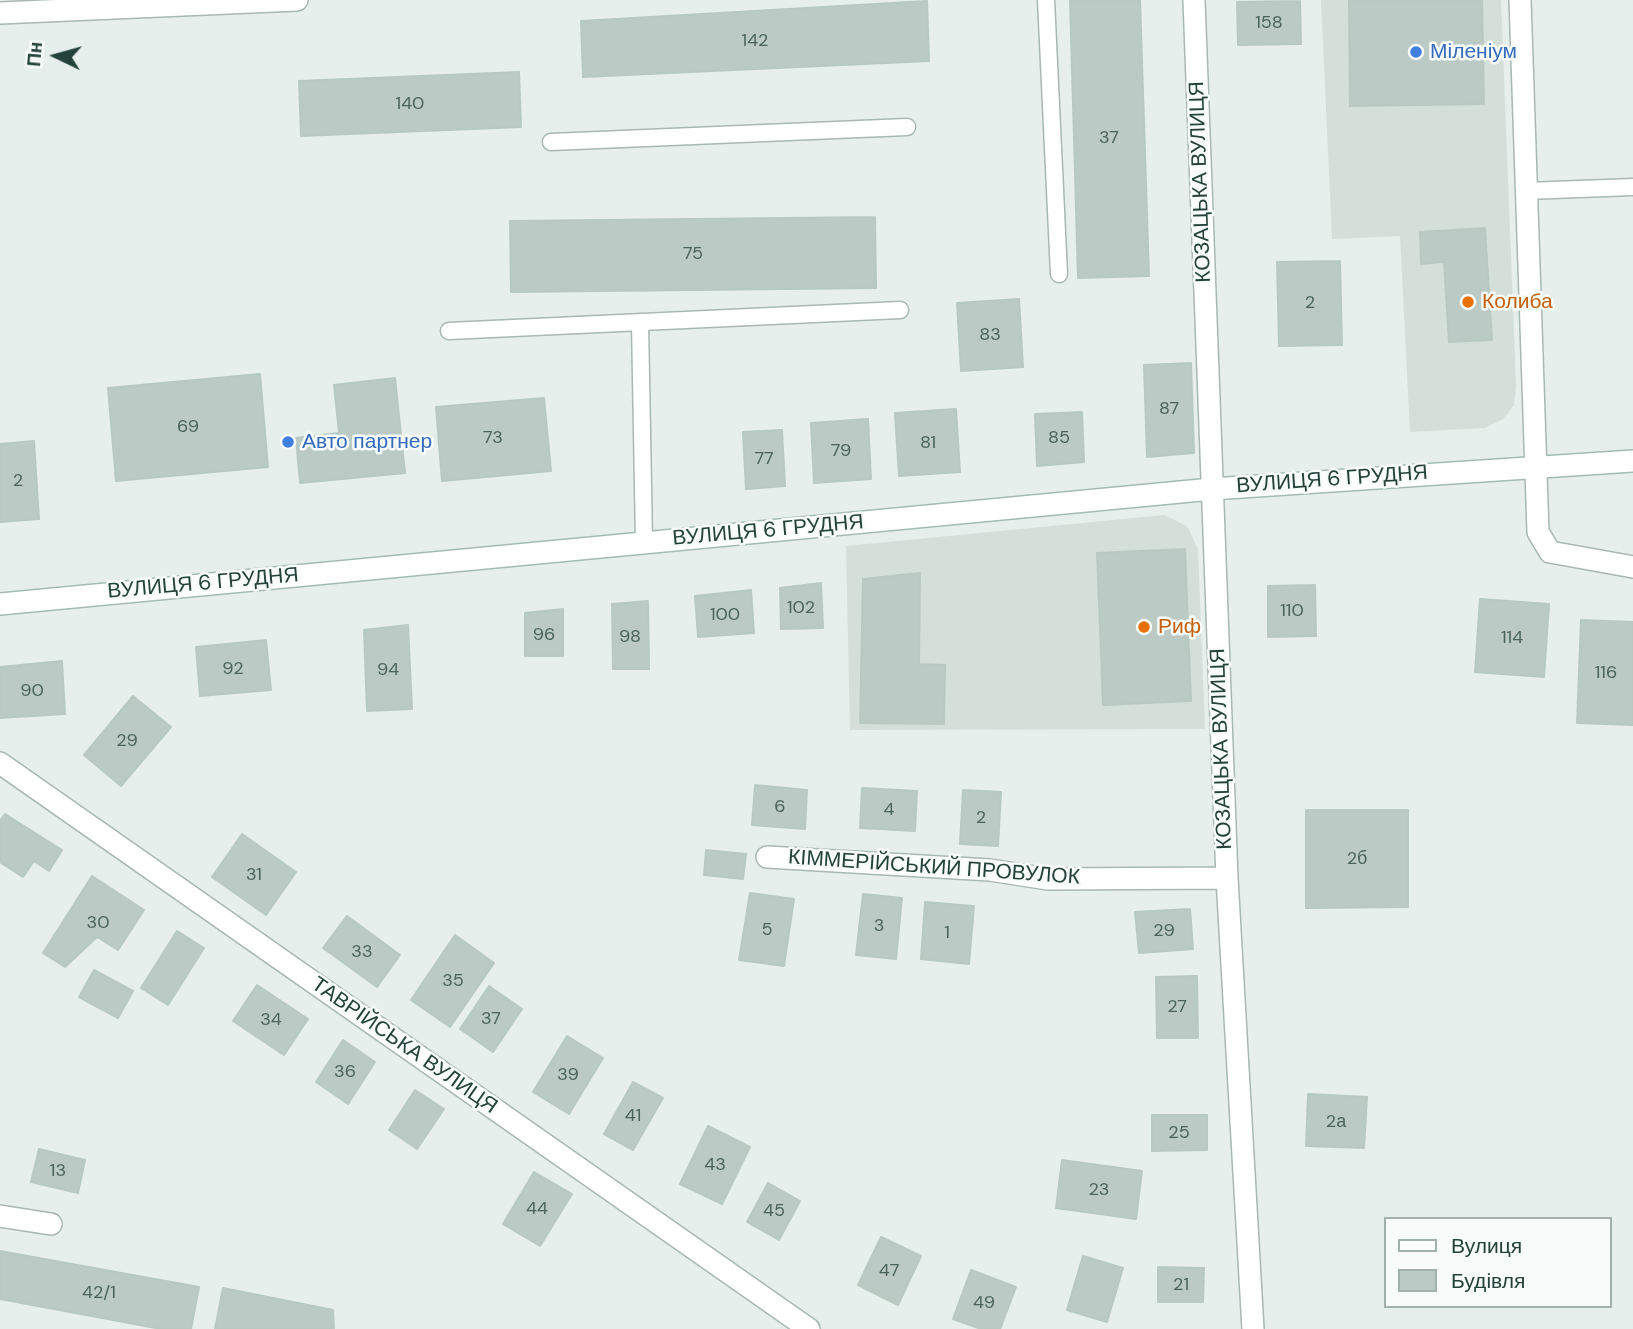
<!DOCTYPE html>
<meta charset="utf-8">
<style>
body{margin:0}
#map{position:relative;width:1633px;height:1329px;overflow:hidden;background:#e6efeb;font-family:"DM Sans",sans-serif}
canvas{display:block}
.legend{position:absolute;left:1384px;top:1217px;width:228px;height:91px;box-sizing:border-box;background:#f7fbf9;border:2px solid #a3b1ad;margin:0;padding:9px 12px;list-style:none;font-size:21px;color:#24423a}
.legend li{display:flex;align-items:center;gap:14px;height:35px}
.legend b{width:35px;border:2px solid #a3b1ad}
.north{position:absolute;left:21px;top:21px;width:70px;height:70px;-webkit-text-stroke:5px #f7fbf9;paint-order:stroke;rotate:275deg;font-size:19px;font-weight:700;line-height:28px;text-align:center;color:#24423a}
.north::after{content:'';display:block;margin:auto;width:24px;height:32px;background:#24423a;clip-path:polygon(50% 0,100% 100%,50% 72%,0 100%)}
</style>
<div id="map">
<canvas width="1633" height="1329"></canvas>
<ul class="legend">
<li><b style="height:9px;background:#fff"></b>Вулиця</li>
<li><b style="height:19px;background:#bbcac4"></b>Будівля</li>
</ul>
<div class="north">Пн</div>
</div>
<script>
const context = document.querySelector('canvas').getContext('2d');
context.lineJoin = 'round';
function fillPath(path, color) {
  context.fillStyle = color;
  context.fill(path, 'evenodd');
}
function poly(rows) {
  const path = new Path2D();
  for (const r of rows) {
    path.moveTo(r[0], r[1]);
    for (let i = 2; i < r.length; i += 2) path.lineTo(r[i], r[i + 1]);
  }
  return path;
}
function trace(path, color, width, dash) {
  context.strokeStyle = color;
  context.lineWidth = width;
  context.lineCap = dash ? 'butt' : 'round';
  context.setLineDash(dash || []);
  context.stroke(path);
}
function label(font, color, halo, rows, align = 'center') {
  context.font = font + ' "DM Sans",sans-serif';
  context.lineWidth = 5;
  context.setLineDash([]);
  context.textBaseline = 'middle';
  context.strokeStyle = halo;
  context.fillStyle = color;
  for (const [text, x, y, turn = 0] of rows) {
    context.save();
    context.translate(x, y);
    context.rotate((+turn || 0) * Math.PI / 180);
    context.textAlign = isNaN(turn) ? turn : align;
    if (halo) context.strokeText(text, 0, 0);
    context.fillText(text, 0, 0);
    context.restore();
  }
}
fillPath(poly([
 [1321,0,1501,0,1516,385,1514,405,1503,419,1485,428,1410,432,1400,236,1332,239],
 [1164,515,1187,526,1198,549,1205,729,850,730,846,546]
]), '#d4dfda');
const building = poly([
 [1070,0,1140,0,1149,276,1078,278,1070,0],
 [1349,0,1482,0,1484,104,1350,106,1349,0],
 [927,1,929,61,583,77,581,21,927,1],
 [1300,1,1301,44,1238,45,1237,2,1300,1],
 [519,72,521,127,301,136,299,81,519,72],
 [875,217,876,288,511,292,510,221,875,217],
 [1485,228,1492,340,1449,342,1444,262,1421,264,1420,232,1485,228],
 [1340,261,1342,345,1279,346,1277,262,1340,261],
 [1019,299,1023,367,961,371,957,303,1019,299],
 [1191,363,1194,453,1147,457,1144,365,1191,363],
 [260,374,268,467,116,481,108,388,260,374],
 [395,378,405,473,300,483,296,438,339,433,334,385,395,378],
 [544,398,551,471,442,481,436,407,544,398],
 [956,409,960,472,899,476,895,413,956,409],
 [1082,412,1084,462,1037,466,1035,414,1082,412],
 [868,419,871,479,814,483,811,423,868,419],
 [782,430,785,486,746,489,743,432,782,430],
 [34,441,39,519,0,522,0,444,34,441],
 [1185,549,1191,701,1103,705,1097,553,1185,549],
 [920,573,919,664,945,665,944,724,860,723,863,579,920,573],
 [821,583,823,628,781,629,780,588,821,583],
 [1315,585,1316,636,1268,637,1268,586,1315,585],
 [751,590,754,633,698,637,695,596,751,590],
 [1480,599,1549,604,1544,677,1475,672,1480,599],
 [648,601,649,669,613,669,612,604,648,601],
 [563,609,563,656,525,656,525,613,563,609],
 [1581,620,1633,622,1633,725,1577,723,1581,620],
 [408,625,412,709,367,711,364,630,408,625],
 [266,640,271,690,200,696,196,647,266,640],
 [62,661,65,714,0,718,0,667,62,661],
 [133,696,171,727,121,786,84,755,133,696],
 [755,785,807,790,805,829,752,825,755,785],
 [862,788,917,791,915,831,860,828,862,788],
 [963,790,1001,792,998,846,960,844,963,790],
 [1306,810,1408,810,1408,907,1306,908,1306,810],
 [5,814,62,850,49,871,34,861,23,877,0,862,0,821,5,814],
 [242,834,296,872,266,915,212,877,242,834],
 [706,850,746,854,743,879,704,875,706,850],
 [92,876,144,910,118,950,97,937,65,967,43,953,92,876],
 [750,893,794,899,784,966,739,960,750,893],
 [863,894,902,898,896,959,856,955,863,894],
 [925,902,974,906,969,964,921,959,925,902],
 [1190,909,1193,949,1139,953,1135,912,1190,909],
 [347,916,400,955,377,987,323,948,347,916],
 [177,931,204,948,168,1005,141,988,177,931],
 [455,935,494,963,450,1027,411,1000,455,935],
 [94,970,133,991,118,1018,79,997,94,970],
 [1197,976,1198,1038,1157,1038,1156,977,1197,976],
 [257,985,308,1019,284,1055,233,1021,257,985],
 [489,986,522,1009,493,1052,460,1029,489,986],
 [567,1036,603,1058,569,1114,533,1092,567,1036],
 [343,1040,375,1062,348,1104,316,1082,343,1040],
 [633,1082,663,1098,633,1150,604,1134,633,1082],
 [415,1090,444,1109,417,1149,389,1130,415,1090],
 [1308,1094,1367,1097,1364,1148,1306,1146,1308,1094],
 [1152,1115,1207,1115,1207,1150,1152,1151,1152,1115],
 [708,1126,750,1147,722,1204,680,1184,708,1126],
 [39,1149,85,1160,78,1193,31,1182,39,1149],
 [1062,1160,1142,1171,1136,1219,1056,1208,1062,1160],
 [534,1172,572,1194,540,1246,503,1224,534,1172],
 [768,1183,800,1201,779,1240,747,1222,768,1183],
 [881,1237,921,1256,898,1305,858,1285,881,1237],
 [0,1251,199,1287,191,1329,161,1329,0,1299,0,1251],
 [1083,1256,1123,1268,1107,1322,1067,1310,1083,1256],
 [1158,1267,1204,1268,1203,1302,1158,1302,1158,1267],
 [971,1270,1016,1287,1000,1329,981,1329,953,1319,971,1270],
 [223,1288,333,1310,334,1329,215,1329,223,1288]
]);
fillPath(building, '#bbcac4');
trace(building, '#b8c9c2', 2);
const lane = poly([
 [1046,0,1059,274],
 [551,142,907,127],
 [1526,191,1633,187],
 [640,322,644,542],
 [449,331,900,310]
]);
const street = poly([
 [1194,0,1227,878,1253,1329],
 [1520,0,1538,532,1550,552,1633,567],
 [0,13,297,0],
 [0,763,809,1329],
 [767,857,990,870,1048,879,1227,878],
 [0,1216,51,1224]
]);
const secondary = poly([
 [0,604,1212,489,1633,461]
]);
trace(lane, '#a8b8b2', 19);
trace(street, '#a8b8b2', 24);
trace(secondary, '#a4bbb3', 24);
trace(lane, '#fff', 16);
trace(street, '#fff', 21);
trace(secondary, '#fff', 21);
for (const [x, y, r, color] of [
 [1416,52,7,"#3f7fe0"],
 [1468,302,7,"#e8710a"],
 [288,442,7,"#3f7fe0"],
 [1144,627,7,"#e8710a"]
]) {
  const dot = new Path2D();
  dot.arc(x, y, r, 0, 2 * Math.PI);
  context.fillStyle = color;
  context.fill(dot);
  trace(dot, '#f7fbf9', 2.5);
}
label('18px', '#4a645c', null, [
 ["158",1269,23],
 ["142",755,41],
 ["140",410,104],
 ["37",1109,138],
 ["75",693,254],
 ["2",1310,303],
 ["83",990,335],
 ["87",1169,409],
 ["69",188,427],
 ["73",493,438],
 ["85",1059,438],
 ["81",928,443],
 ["79",841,451],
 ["77",764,459],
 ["2",18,481],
 ["102",801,608],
 ["110",1292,611],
 ["100",725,615],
 ["96",544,635],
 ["98",630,637],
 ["114",1512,638],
 ["92",233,669],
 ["94",388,670],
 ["116",1606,673],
 ["90",32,691],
 ["29",127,741],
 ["6",780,807],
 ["4",889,810],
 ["2",981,818],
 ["2б",1357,859],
 ["31",254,875],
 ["30",98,923],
 ["3",879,926],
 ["5",767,930],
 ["29",1164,931],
 ["1",947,933],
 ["33",362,952],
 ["35",453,981],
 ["27",1177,1007],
 ["37",491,1019],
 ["34",271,1020],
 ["36",345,1072],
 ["39",568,1075],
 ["41",633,1116],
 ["2а",1336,1122],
 ["25",1179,1133],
 ["43",715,1165],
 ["13",58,1171],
 ["23",1099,1190],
 ["44",537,1209],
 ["45",774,1211],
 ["47",889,1271],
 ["21",1181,1285],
 ["42/1",99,1293],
 ["49",984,1303]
]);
label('21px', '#366cbe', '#f7fbf9', [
 ["Міленіум",1430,52],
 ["Авто партнер",302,442]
], 'left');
label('21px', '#24423a', '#f7fbf9', [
 ["КОЗАЦЬКА ВУЛИЦЯ",1201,182,-92],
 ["ВУЛИЦЯ 6 ГРУДНЯ",1332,480,-4],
 ["ВУЛИЦЯ 6 ГРУДНЯ",768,531,-5],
 ["ВУЛИЦЯ 6 ГРУДНЯ",203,584,-5],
 ["КОЗАЦЬКА ВУЛИЦЯ",1222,749,-92],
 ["КІММЕРІЙСЬКИЙ ПРОВУЛОК",934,868,4],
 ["ТАВРІЙСЬКА ВУЛИЦЯ",404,1046,35]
]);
label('21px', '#c56008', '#f7fbf9', [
 ["Колиба",1482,302],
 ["Риф",1158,627]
], 'left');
</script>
